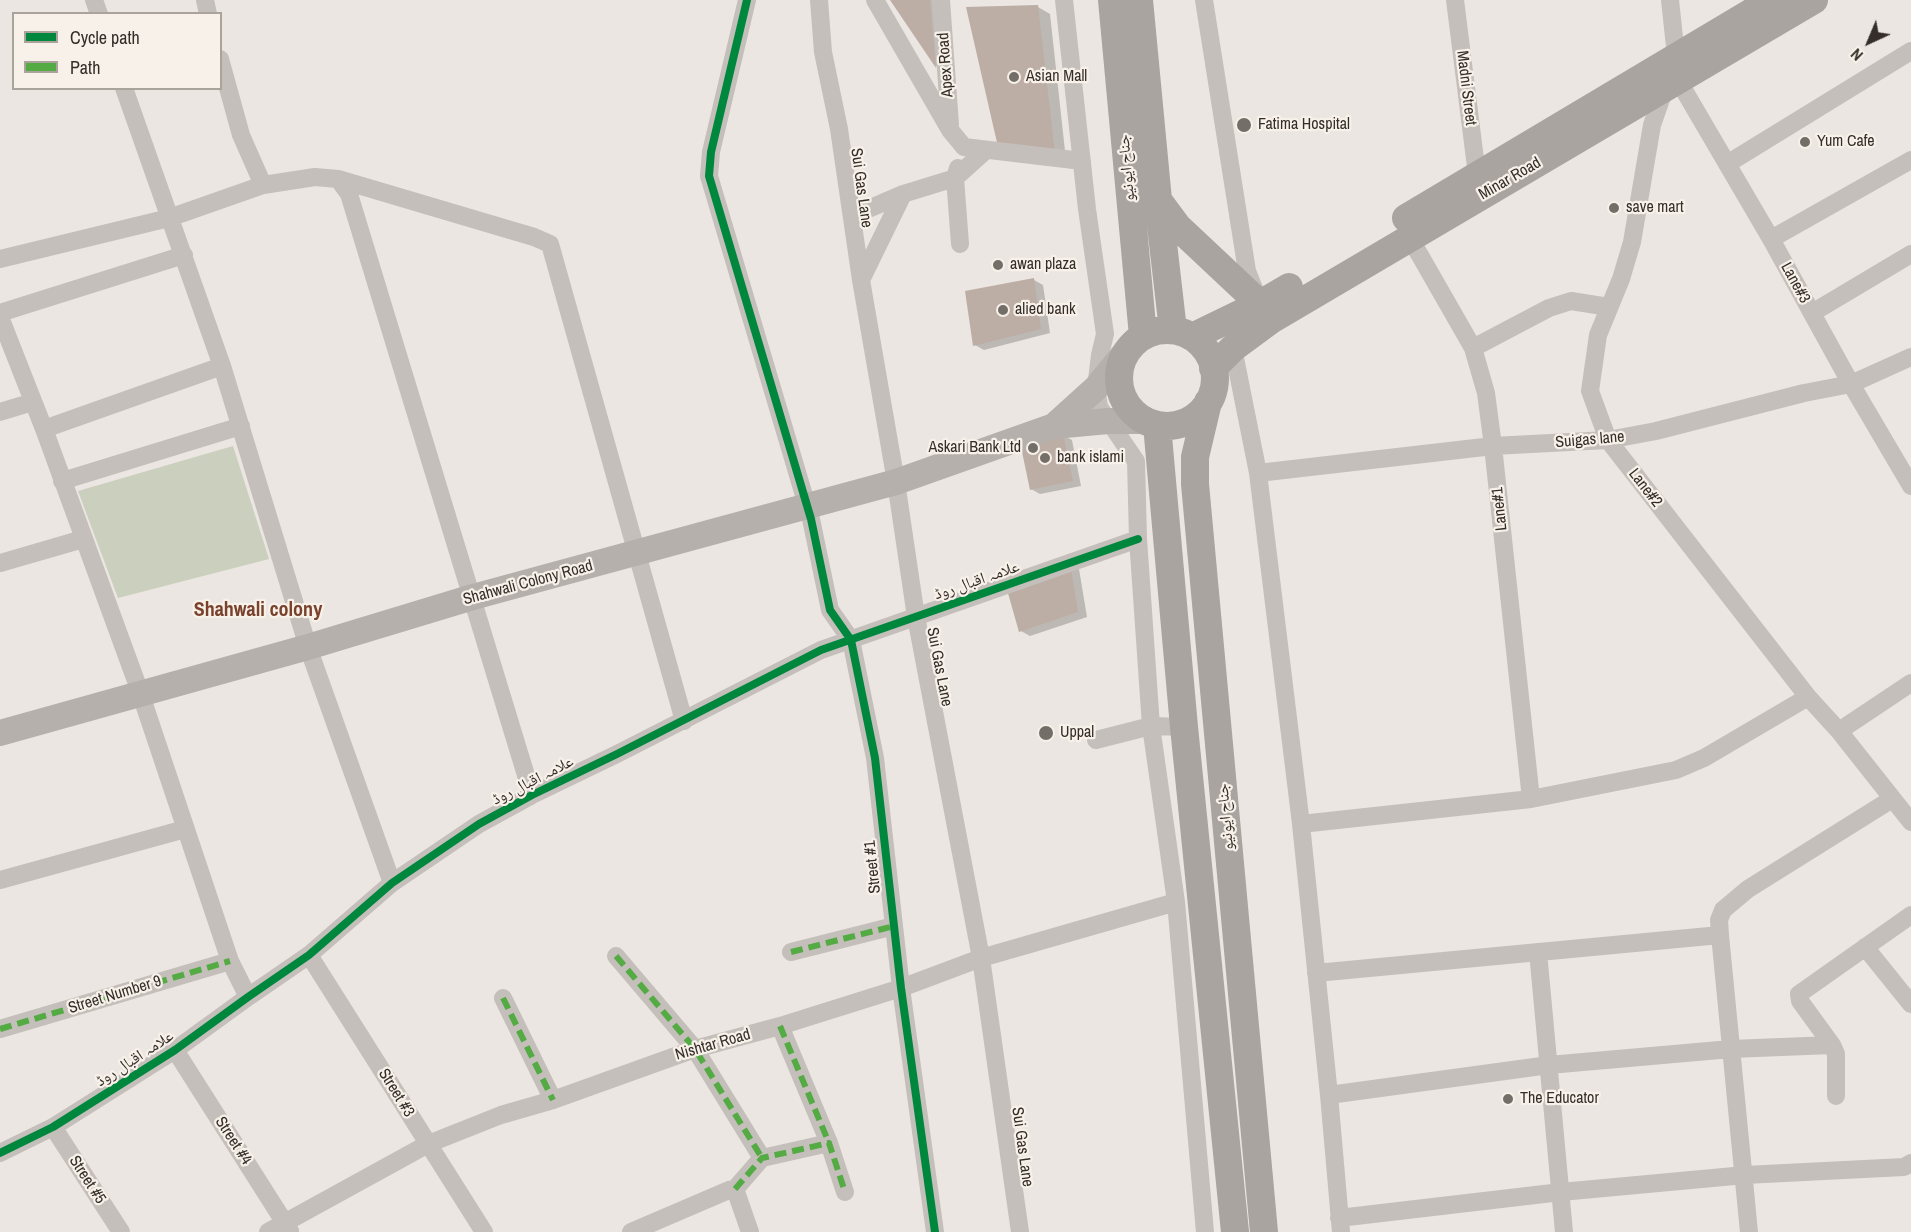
<!DOCTYPE html>
<meta charset="utf-8">
<style>
body{margin:0}
#map{position:relative;width:1911px;height:1232px;overflow:hidden;background:#ebe6e1;font-family:"Archivo Narrow",sans-serif}
canvas{display:block}
.legend{position:absolute;left:12px;top:12px;width:210px;height:78px;box-sizing:border-box;background:#f7f1e9;border:2px solid #a9a39c;margin:0;padding:8px 10px;list-style:none;font-size:18px;color:#342d29}
.legend li{display:flex;align-items:center;gap:12px;height:30px}
.legend b{width:30px;border:2px solid #a9a39c}
.north{position:absolute;left:1839px;top:12px;width:60px;height:60px;-webkit-text-stroke:4px #f7f1e9;paint-order:stroke;rotate:224deg;font-size:16px;font-weight:700;line-height:24px;text-align:center;color:#342d29}
.north::after{content:'';display:block;margin:auto;width:21px;height:27px;background:#342d29;clip-path:polygon(50% 0,100% 100%,50% 72%,0 100%)}
</style>
<div id="map">
<canvas width="1911" height="1232"></canvas>
<ul class="legend">
<li><b style="height:8px;background:#00873e"></b>Cycle path</li>
<li><b style="height:8px;background:#54ab44"></b>Path</li>
</ul>
<div class="north">N</div>
</div>
<script>
const context = document.querySelector('canvas').getContext('2d');
context.lineJoin = 'round';
function fillPath(path, color) {
  context.fillStyle = color;
  context.fill(path, 'evenodd');
}
function poly(rows) {
  const path = new Path2D();
  for (const r of rows) {
    if (r.length === 3) {
      path.moveTo(r[0] + r[2], r[1]);
      path.arc(r[0], r[1], r[2], 0, 2 * Math.PI);
      continue;
    }
    path.moveTo(r[0], r[1]);
    for (let i = 2; i < r.length; i += 2) path.lineTo(r[i], r[i + 1]);
  }
  return path;
}
function trace(path, color, width, dash) {
  context.strokeStyle = color;
  context.lineWidth = width;
  context.lineCap = dash ? 'butt' : 'round';
  context.setLineDash(dash || []);
  context.stroke(path);
}
function label(font, color, halo, rows, align = 'center') {
  context.font = font + ' "Archivo Narrow","Noto Naskh Arabic",sans-serif';
  context.lineWidth = 4.5;
  context.setLineDash([]);
  context.textBaseline = 'middle';
  context.strokeStyle = halo;
  context.fillStyle = color;
  for (const [text, x, y, turn = 0] of rows) {
    context.save();
    context.translate(x, y);
    context.rotate((+turn || 0) * Math.PI / 180);
    context.textAlign = isNaN(turn) ? turn : align;
    if (halo) context.strokeText(text, 0, 0);
    context.fillText(text, 0, 0);
    context.restore();
  }
}
fillPath(poly([
 [233,446,269,559,118,598,78,491]
]), '#cbcfbd');
fillPath(poly([
 [892,0,941,0,937,67],
 [1038,7,1050,14,1066,160,1012,153],
 [1034,280,1043,285,1050,333,984,350,975,345],
 [1062,435,1072,440,1081,486,1040,494,1031,489],
 [1078,563,1087,617,1030,636,1021,631]
]), '#0003');
fillPath(poly([
 [890,0,930,0,936,68],
 [1038,5,1055,154,998,147,966,7],
 [1034,278,1041,329,973,346,965,291],
 [1063,433,1073,481,1030,490,1020,442],
 [1069,556,1078,612,1019,632,1004,579]
]), '#bcada5');
trace(poly([
 [94,0,99,14],
 [205,0,208,14],
 [747,0,711,152,709,176,811,519,830,610,851,640,875,758,901,988,935,1232],
 [819,0,823,52,839,129,861,280,896,482,916,617,981,958,1020,1232],
 [875,0,950,130,964,147,1082,161],
 [941,0,950,125],
 [1064,0,1087,209,1105,334,1100,355,1096,388,1099,407,1136,461,1138,539,1151,726,1176,902,1205,1232],
 [1204,0,1247,271,1257,296],
 [1455,0,1477,175],
 [1670,0,1676,56],
 [220,59,241,135,263,185,315,177,338,179,534,237,550,244,684,721],
 [1678,80,1771,239,1851,384,1911,486],
 [124,88,222,366,308,647,392,883],
 [1665,88,1652,125,1632,242,1621,279,1598,335,1590,391,1608,440,1808,697,1839,731,1911,822],
 [1727,164,1911,51],
 [958,168,955,178,960,244],
 [338,179,349,194,532,795],
 [852,216,903,194,955,178,985,151],
 [1410,238,1473,348,1486,393,1493,446,1531,799],
 [1771,239,1911,160],
 [0,259,169,218,263,185],
 [861,280,903,194],
 [0,313,184,255],
 [1812,313,1911,254],
 [0,317,44,429,140,692,230,961,248,997],
 [1233,348,1258,473,1301,824,1329,1095,1341,1232],
 [1473,348,1549,308,1571,301,1609,307],
 [0,412,33,402],
 [44,429,222,366],
 [1258,473,1493,446,1608,440,1656,431,1804,393,1851,384,1911,357],
 [62,481,241,426],
 [0,563,83,539],
 [1839,731,1911,683],
 [1096,740,1151,726,1184,727],
 [1301,824,1531,799,1676,770,1704,758,1808,697],
 [0,880,185,829],
 [1720,935,1719,920,1723,910,1748,889,1892,799],
 [1865,947,1911,1004],
 [791,952,894,926],
 [1538,952,1564,1232],
 [309,955,484,1232],
 [616,956,695,1049,762,1158],
 [1316,973,1720,935,1749,1232],
 [503,998,553,1100],
 [780,1026,829,1143],
 [0,1029,230,961],
 [175,1050,290,1231],
 [1329,1095,1549,1065,1731,1049,1832,1045],
 [1836,1096,1836,1054,1832,1045,1800,1001,1799,994,1911,915],
 [53,1127,121,1232],
 [0,1153,53,1127,175,1050,248,997,309,955,392,883,479,824,532,795,617,754,821,650,1138,539],
 [735,1189,750,1232],
 [1339,1218,1561,1192,1745,1175,1904,1167,1911,1163],
 [268,1232,428,1144,501,1115,553,1100,695,1049,780,1026,901,988,981,958,1176,902],
 [631,1232,729,1190,735,1189,762,1158,829,1143,845,1192]
]), '#c4bfba', 18);
trace(poly([
 [1054,426,1096,388,1133,343],
 [0,733,308,647,473,597,896,482,1054,426,1108,421,1145,421]
]), '#b5b0ab', 26);
trace(poly([
 [1112,0,1143,336],
 [1139,0,1158,200,1173,330],
 [1158,200,1178,227,1260,304],
 [1406,218,1772,0],
 [1167,378,48],
 [1192,337,1260,304,1289,287],
 [1213,368,1233,348,1271,320,1814,0],
 [1208,402,1195,457,1195,484,1264,1232],
 [1157,425,1184,727,1235,1232]
]), '#a9a49f', 28);
trace(poly([
 [791,952,894,926],
 [616,956,695,1049,762,1158],
 [503,998,553,1100],
 [780,1026,829,1143],
 [0,1029,230,961],
 [735,1189,762,1158,829,1143,845,1192]
]), '#54ab44', 6, [12, 6]);
trace(poly([
 [747,0,711,152,709,176,811,519,830,610,851,640,875,758,901,988,935,1232],
 [0,1153,53,1127,175,1050,248,997,309,955,392,883,479,824,532,795,617,754,821,650,1138,539]
]), '#00873e', 8);
for (const [x, y, r, color] of [
 [1014,77,6,"#746e69"],
 [1244,125,8,"#746e69"],
 [1805,142,6,"#746e69"],
 [1614,208,6,"#746e69"],
 [998,265,6,"#746e69"],
 [1003,310,6,"#746e69"],
 [1033,448,6,"#746e69"],
 [1045,458,6,"#746e69"],
 [1046,733,8,"#746e69"],
 [1508,1099,6,"#746e69"]
]) {
  const dot = new Path2D();
  dot.arc(x, y, r, 0, 2 * Math.PI);
  context.fillStyle = color;
  context.fill(dot);
  trace(dot, '#f7f1e9', 2);
}
label('16px', '#342d29', '#f7f1e9', [
 ["Apex Road",946,65,-94],
 ["Madni Street",1466,88,83],
 ["جناح ایونیو",1127,168,-95],
 ["Minar Road",1510,179,-30],
 ["Sui Gas Lane",861,188,82],
 ["Lane#3",1795,283,61],
 ["Suigas lane",1590,440,-5],
 ["Lane#2",1645,488,52],
 ["Lane#1",1500,509,-96],
 ["علامہ اقبال روڈ",977,581,-19],
 ["Shahwali Colony Road",528,583,-15],
 ["Sui Gas Lane",939,667,79],
 ["علامہ اقبال روڈ",533,781,-27],
 ["جناح ایونیو",1226,817,-95],
 ["Street #1",873,867,-96],
 ["Street Number 9",115,995,-17],
 ["Nishtar Road",713,1045,-16],
 ["علامہ اقبال روڈ",135,1059,-33],
 ["Street #3",396,1093,58],
 ["Street #4",233,1141,57],
 ["Sui Gas Lane",1022,1147,82],
 ["Street #5",87,1180,57]
]);
label('16px', '#342d29', '#f7f1e9', [
 ["Asian Mall",1026,77],
 ["Fatima Hospital",1258,125],
 ["Yum Cafe",1817,142],
 ["save mart",1626,208],
 ["awan plaza",1010,265],
 ["alied bank",1015,310],
 ["Askari Bank Ltd",1021,448,"right"],
 ["bank islami",1057,458],
 ["Uppal",1060,733],
 ["The Educator",1520,1099]
], 'left');
label('bold 20px', '#79422c', '#f7f1e9', [
 ["Shahwali colony",258,611]
]);
</script>
